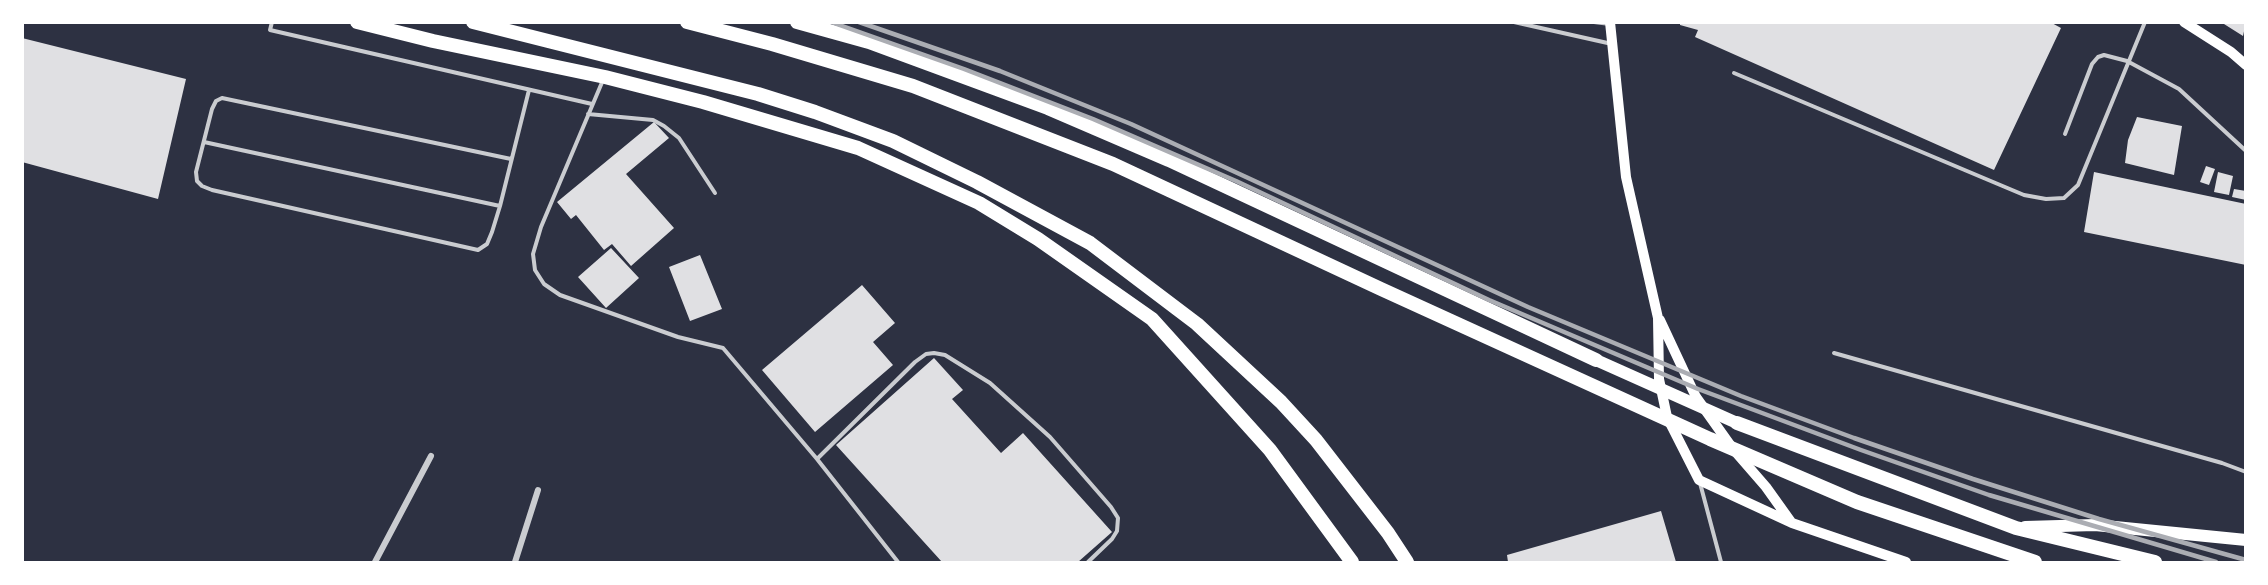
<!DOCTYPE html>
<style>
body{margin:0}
#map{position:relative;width:2268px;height:585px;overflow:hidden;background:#2d3142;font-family:"Nunito Sans",sans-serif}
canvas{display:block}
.frame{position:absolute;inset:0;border:24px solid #fff;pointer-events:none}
</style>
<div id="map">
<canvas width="2268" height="585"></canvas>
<div class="frame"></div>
</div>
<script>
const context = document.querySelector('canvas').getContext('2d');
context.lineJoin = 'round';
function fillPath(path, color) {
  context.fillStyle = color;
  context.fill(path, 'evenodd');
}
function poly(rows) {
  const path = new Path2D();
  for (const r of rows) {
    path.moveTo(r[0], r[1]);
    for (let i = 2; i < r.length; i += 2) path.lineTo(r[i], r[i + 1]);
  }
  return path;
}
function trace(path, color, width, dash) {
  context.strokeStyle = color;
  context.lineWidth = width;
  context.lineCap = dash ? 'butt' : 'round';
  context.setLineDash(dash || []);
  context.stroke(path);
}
fillPath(poly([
 [1680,22,2050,22,2061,28,1994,170,1695,37,1698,30,1680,25],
 [2225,22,2246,22,2243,36,2224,24],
 [22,38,186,79,158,199,22,162],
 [2137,117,2182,126,2174,175,2125,163,2128,140],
 [654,122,669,138,626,174,674,228,631,266,612,244,604,250,576,215,571,219,557,202],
 [2206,166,2215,169,2209,185,2200,182],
 [2094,172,2246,204,2246,265,2084,232],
 [2218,172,2233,176,2229,195,2214,192],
 [2234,189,2246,191,2246,200,2232,197],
 [611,248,639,278,606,308,578,277],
 [700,255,722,309,690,321,669,267],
 [862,285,895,323,873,342,893,365,815,432,762,370],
 [934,358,963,390,952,399,1001,453,1023,433,1112,532,1078,562,942,562,836,445],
 [1661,511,1676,562,1508,562,1507,555]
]), '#e0e0e3');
trace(poly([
 [272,22,270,30,592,104],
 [1514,22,1612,44],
 [1594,22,1610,24],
 [1734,73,2024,195,2046,199,2064,198,2078,185,2145,22],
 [603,80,541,227,533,254,535,270,544,284,560,295,678,337,723,348,817,459,898,562],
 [588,114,653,120,664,126,679,138,715,193],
 [2065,134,2092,64,2098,57,2104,55,2127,61,2179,89,2246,151],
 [204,142,500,206],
 [511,159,222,98,216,101,212,109,196,172,197,181,202,186,212,190,478,250,487,244,492,232,500,206,529,90],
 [1834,353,2222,463,2246,472],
 [817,459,915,362,926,354,934,353,945,355,990,383,1050,437,1111,507,1118,518,1117,531,1112,539,1088,562],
 [1700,483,1721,562]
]), '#caccd0', 4);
trace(poly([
 [375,562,431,456],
 [515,562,538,490]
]), '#caccd0', 6);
trace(poly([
 [1610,22,1626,177,1658,318,1659,379,1667,417,1699,480,1792,523,1906,562],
 [2184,22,2231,52,2246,65],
 [1660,320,1696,397,1733,449,1766,487,1791,522]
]), '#fff', 10);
trace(poly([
 [1596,360,1737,423],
 [2025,527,2095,525,2246,540]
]), '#fff', 12);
trace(poly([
 [357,22,433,41,605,77,703,102,858,148,979,203,1038,239,1152,319,1270,450,1352,562],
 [473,22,758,94,815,112,893,141,977,182,1090,243,1197,324,1281,402,1316,440,1388,533,1407,562],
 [687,22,772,44,913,86,1113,164,1381,289,1710,439,1857,502,2035,562],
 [797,22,869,42,1048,108,1169,160,1596,360],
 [1737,423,2016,528,2155,562]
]), '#fff', 14);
trace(poly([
 [831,22,964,69,1093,119,1236,181,1489,300,1698,389,1861,450,1989,495,2216,562],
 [859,22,1000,71,1131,124,1528,307,1741,396,1854,438,1973,479,2099,519,2246,560]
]), '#abadb3', 4.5);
</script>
